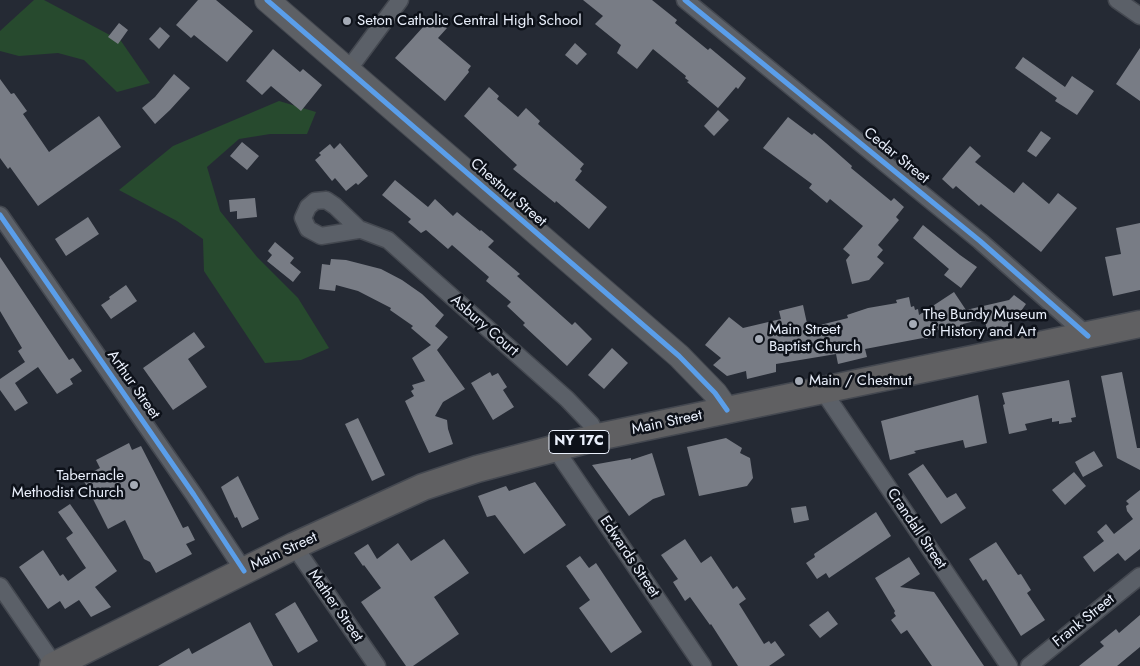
<!DOCTYPE html>
<style>
body{margin:0}
canvas{display:block;background:#252a34}
</style>
<canvas width="1140" height="666"></canvas>
<script>
const context = document.querySelector('canvas').getContext('2d');
context.lineJoin = 'round';
function fillPath(path, color) {
  context.fillStyle = color;
  context.fill(path, 'evenodd');
}
function poly(rows) {
  const path = new Path2D();
  for (const r of rows) {
    path.moveTo(r[0], r[1]);
    for (let i = 2; i < r.length; i += 2) path.lineTo(r[i], r[i + 1]);
  }
  return path;
}
function trace(path, color, width, dash) {
  context.strokeStyle = color;
  context.lineWidth = width;
  context.lineCap = dash ? 'butt' : 'round';
  context.setLineDash(dash || []);
  context.stroke(path);
}
function label(font, color, halo, rows, align = 'center') {
  context.font = font + ' Jost,sans-serif';
  context.lineWidth = 5;
  context.setLineDash([]);
  context.textBaseline = 'middle';
  context.strokeStyle = halo;
  context.fillStyle = color;
  for (const [text, x, y, turn = 0] of rows) {
    context.save();
    context.translate(x, y);
    context.rotate((+turn || 0) * Math.PI / 180);
    context.textAlign = isNaN(turn) ? turn : align;
    if (halo) context.strokeText(text, 0, 0);
    context.fillText(text, 0, 0);
    context.restore();
  }
}
fillPath(poly([
 [34,0,44,0,121,41,150,83,117,92,84,60,58,53,19,56,0,51,0,31],
 [279,101,316,112,307,134,270,134,239,139,207,167,220,211,257,257,298,298,329,348,301,360,265,363,204,271,203,239,177,221,119,190,173,146]
]), '#274a2e');
fillPath(poly([
 [198,0,216,0,253,31,227,62,194,35,191,38,176,25],
 [583,0,652,0,677,20,675,23,708,50,710,48,746,78,738,89,736,87,718,108,687,82,689,81,685,78,686,76,653,49,637,69,617,53,621,45,595,24,603,16],
 [433,16,447,28,438,38,471,66,468,70,469,72,445,101,395,58],
 [119,23,128,30,118,44,108,37],
 [160,27,170,36,159,49,149,39],
 [575,43,587,54,577,65,565,55],
 [1140,48,1140,101,1116,84],
 [273,49,300,72,303,69,322,85,301,111,271,86,262,95,246,81],
 [1023,57,1065,87,1072,76,1094,91,1077,115,1055,101,1057,98,1015,68],
 [174,74,190,88,170,110,155,124,142,108,155,97],
 [0,79,11,94,14,93,27,111,23,114,49,152,99,116,121,147,38,206,10,167,8,169,0,158],
 [489,87,499,96,497,99,518,117,526,108,540,121,538,124,584,164,580,169,582,171,575,180,607,207,589,229,556,201,555,203,513,169,517,165,464,116],
 [718,110,729,120,714,136,704,126],
 [788,117,812,135,814,133,826,143,852,166,851,168,891,201,894,198,904,207,896,217,899,220,878,245,883,250,877,257,884,263,869,280,852,284,846,260,850,255,843,249,863,226,830,199,827,203,809,188,812,184,763,148],
 [1041,131,1051,138,1036,157,1027,151],
 [242,142,259,156,247,170,230,156],
 [340,143,368,176,358,185,356,183,346,191,335,178,332,181,315,160,321,155,319,153,330,144,334,149],
 [970,146,981,156,975,162,1014,193,1023,182,1049,204,1058,193,1077,208,1041,252,981,204,979,206,956,186,953,189,942,179],
 [395,180,428,207,435,199,453,216,457,212,480,231,481,230,494,241,488,247,520,274,517,276,572,325,575,322,592,339,567,366,523,325,525,323,507,306,511,302,486,281,489,277,452,245,448,249,426,230,421,233,408,222,411,219,382,195],
 [255,198,257,217,237,219,237,211,230,212,229,200],
 [88,217,99,234,66,256,55,239],
 [1140,223,1140,290,1113,296,1105,257,1121,254,1116,228],
 [923,225,960,255,977,267,961,288,944,275,949,269,913,238],
 [275,242,294,258,290,263,301,272,293,282,267,261,272,255,268,251],
 [0,257,69,360,73,358,82,371,70,379,73,384,57,394,38,367,15,383,28,403,15,411,0,390,0,379,25,362,18,351,22,348,0,311],
 [331,259,346,260,381,269,402,280,422,294,444,315,435,326,448,337,437,350,465,389,443,402,435,416,447,420,448,429,453,444,429,453,405,401,414,396,411,391,414,389,412,385,425,381,412,358,431,345,411,328,413,326,390,310,391,308,358,291,336,285,335,291,319,289,322,264,330,265],
 [126,285,137,301,111,319,101,305,110,299,109,297],
 [954,292,966,310,1009,300,1014,295,1026,304,1019,314,1011,315,1012,326,987,330,984,317,979,320,963,324,964,330,951,339,942,327,927,339,923,338,865,349,867,357,838,364,836,354,776,364,776,372,747,379,746,371,727,376,713,365,721,358,705,345,729,317,743,328,781,319,779,311,803,305,808,328,848,318,847,315,868,308,897,303,896,300,909,297,911,307,914,306,915,310,918,309,919,315],
 [194,332,205,347,188,359,207,387,173,410,143,368],
 [612,348,628,363,604,389,588,375],
 [490,372,492,376,498,373,507,387,503,390,514,407,493,420,471,383],
 [1122,372,1137,448,1140,448,1140,470,1117,458,1101,376],
 [1069,380,1076,417,1071,418,1072,422,1059,424,1059,421,1052,422,1052,418,1025,424,1027,430,1009,434,1003,405,1005,404,1002,393],
 [978,395,987,443,965,448,963,440,914,451,916,453,890,460,881,421],
 [358,418,385,475,372,481,345,424],
 [726,438,742,448,740,453,750,458,753,478,747,486,699,496,687,447],
 [129,443,132,450,141,446,183,528,188,526,195,540,186,544,192,554,156,573,150,562,144,559,125,520,108,529,82,477,100,468,96,460],
 [1094,451,1103,466,1083,477,1075,462],
 [652,453,665,495,653,499,629,516,592,465,631,458,631,460],
 [923,464,947,498,956,493,966,508,941,524,908,474],
 [1074,472,1086,486,1065,505,1052,490],
 [238,476,259,519,242,528,237,517,235,518,221,487],
 [535,482,566,525,524,554,495,515,487,517,478,496,506,486,509,491],
 [1140,490,1140,549,1125,561,1118,553,1094,572,1083,557,1104,541,1097,532,1106,524,1114,534,1133,519,1127,511,1126,506,1129,504,1126,501],
 [70,504,117,571,95,587,111,607,91,617,79,600,65,609,60,601,48,609,19,567,43,550,60,576,63,574,68,581,86,568,66,538,73,533,58,512],
 [806,506,809,520,794,523,791,508],
 [876,512,891,536,829,578,826,573,817,579,806,563,815,557,814,554],
 [444,539,469,573,434,597,459,634,413,666,406,666,361,602,381,588,364,565,363,566,354,553,368,544,377,559,398,543,411,561],
 [685,539,701,563,711,556,733,589,737,586,746,599,739,604,764,644,769,641,771,644,775,641,785,655,769,666,738,666,711,624,710,625,690,597,685,601,673,582,678,579,661,555],
 [996,542,1018,575,1021,574,1031,590,1027,593,1045,620,1021,636,986,579,983,581,969,559],
 [580,556,589,568,596,563,642,632,611,653,579,608,590,600,566,566],
 [909,557,920,574,900,587,934,592,984,666,932,666,907,630,901,634,891,620,896,616,894,613,895,611,875,578],
 [295,602,318,641,298,653,275,614],
 [828,611,838,624,820,638,809,625],
 [1140,615,1140,647,1117,666,1079,666,1104,646,1100,642,1116,629,1119,633],
 [250,622,273,666,158,666,189,648,192,654]
]), '#787c85');
const street = poly([
 [685,0,980,241,1088,336],
 [1117,0,1140,16],
 [348,70,400,0],
 [326,200,335,206,359,229,358,230,321,236,308,229,303,218,308,207,315,201,326,200],
 [0,215,194,495,244,571],
 [359,229,388,240,567,399,591,424,598,437],
 [823,391,1009,666],
 [554,447,703,666],
 [294,546,377,666],
 [0,586,55,666],
 [1029,666,1140,576]
]);
const secondary = poly([
 [267,0,679,356,715,393,727,410]
]);
const primary = poly([
 [53,666,294,546,423,487,477,469,598,437,1140,324]
]);
trace(street, '#444850', 19);
trace(secondary, '#444850', 26);
trace(primary, '#444850', 29);
trace(street, '#5b6068', 16);
trace(secondary, '#5d6065', 24);
trace(primary, '#606062', 26);
trace(poly([
 [267,0,679,356,715,393,727,410],
 [685,0,980,241,1088,336],
 [0,215,194,495,244,571]
]), '#5a9eea', 5);
for (const [x, y, r, color] of [
 [347,21,5,"#a5abb6"],
 [913,324,5,"#a5abb6"],
 [759,339,5,"#a5abb6"],
 [799,381,5,"#a5abb6"],
 [134,485,5,"#a5abb6"]
]) {
  const dot = new Path2D();
  dot.arc(x, y, r, 0, 2 * Math.PI);
  context.fillStyle = color;
  context.fill(dot);
  trace(dot, '#0d1119', 2);
}
for (const [x, y, w] of [
 [579,442,60]
]) {
  const box = new Path2D();
  box.roundRect(x - w / 2, y - 11.5, w, 23, 4);
  context.fillStyle = '#0d1119';
  context.fill(box);
  trace(box, '#eaf0fc', 1);
}
label('bold 14px', '#eaf0fc', null, [
 ["NY 17C",579,442]
]);
label('15px', '#eaf0fc', '#0d1119', [
 ["Seton Catholic Central High School",357,21],
 ["The Bundy Museum",923,315],
 ["of History and Art",923,332],
 ["Main Street",769,330],
 ["Baptist Church",769,347],
 ["Main / Chestnut",809,381],
 ["Tabernacle",124,476,"right"],
 ["Methodist Church",124,493,"right"]
], 'left');
label('15px', '#eaf0fc', '#0d1119', [
 ["Cedar Street",896,156,39],
 ["Chestnut Street",508,193,41],
 ["Asbury Court",484,326,41],
 ["Arthur Street",133,385,55],
 ["Main Street",667,423,-12],
 ["Crandall Street",916,529,56],
 ["Main Street",284,552,-25],
 ["Edwards Street",629,557,56],
 ["Mather Street",335,606,55],
 ["Frank Street",1084,621,-39]
]);
</script>
